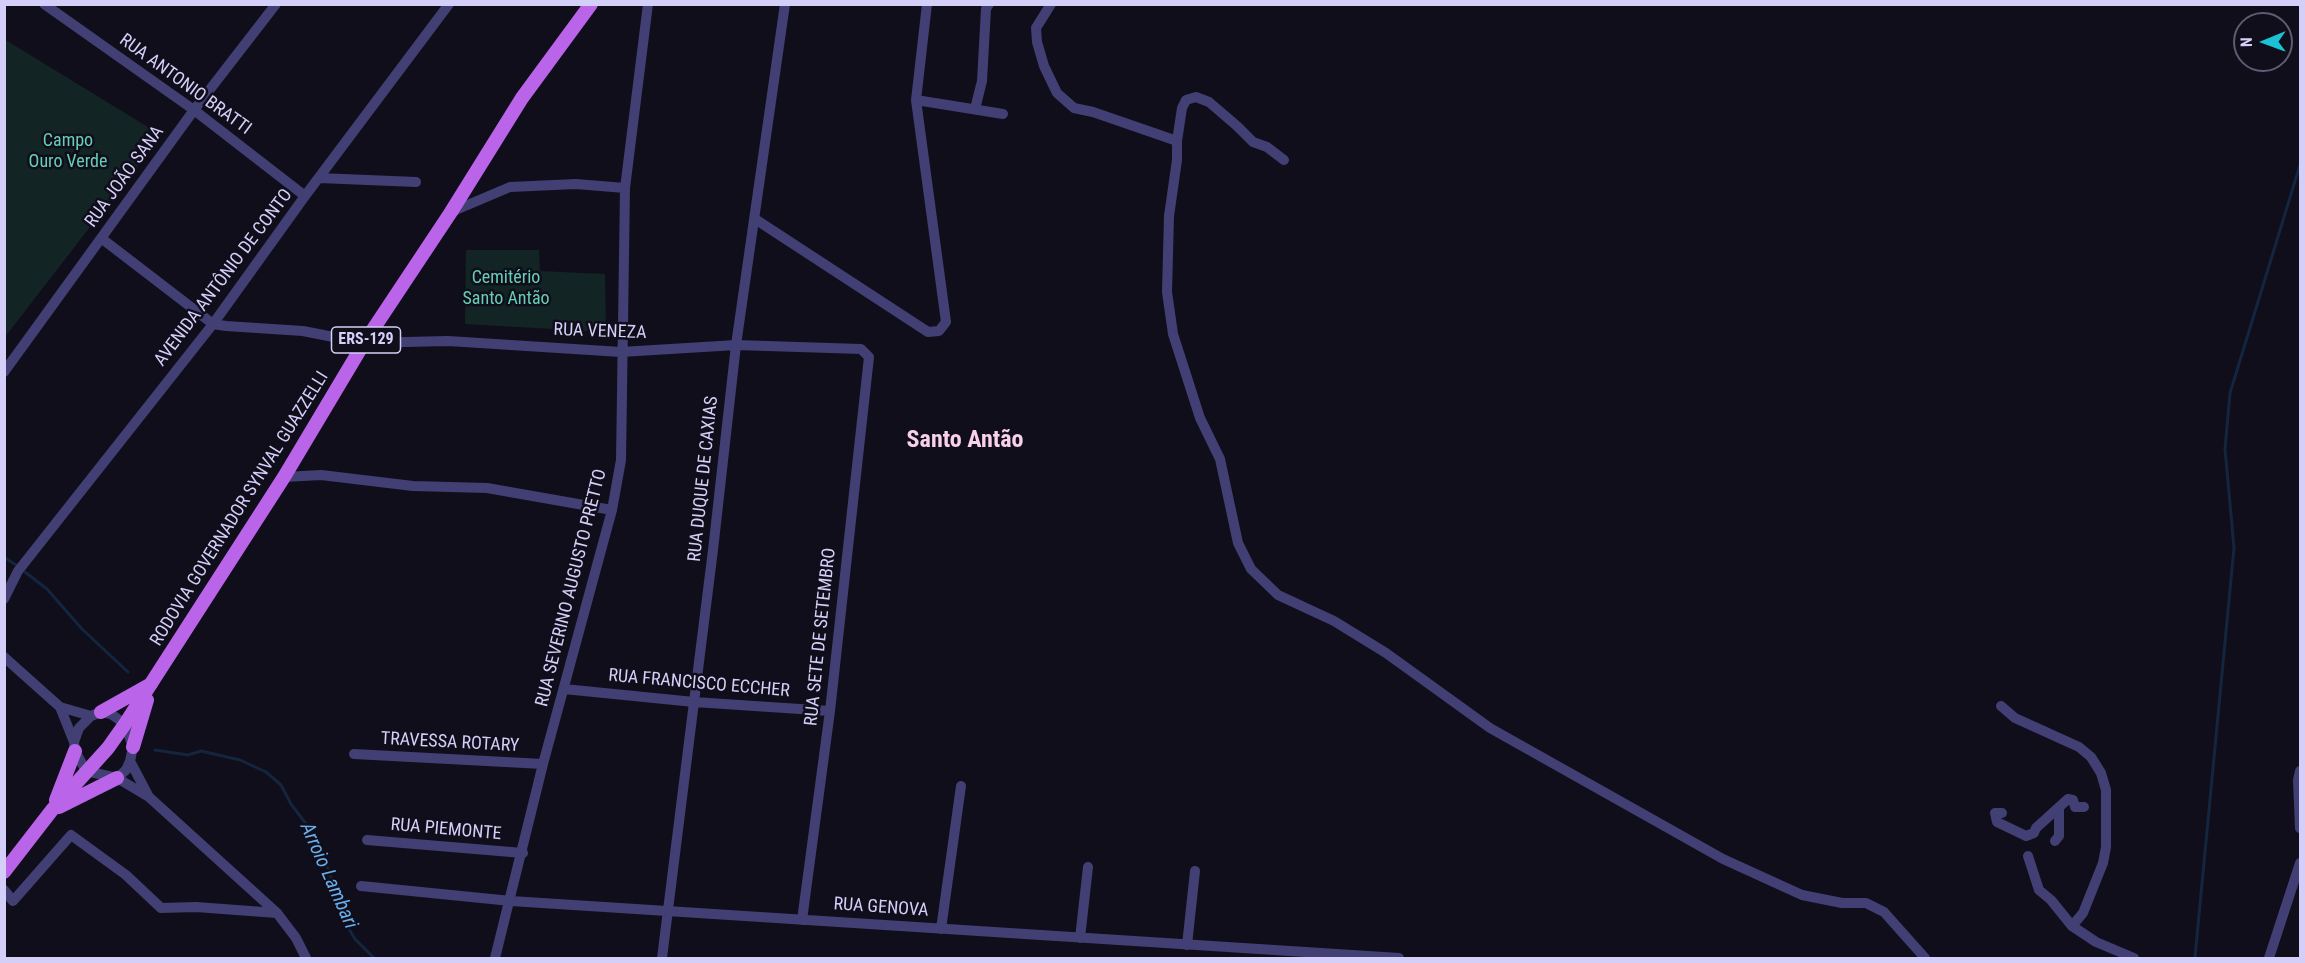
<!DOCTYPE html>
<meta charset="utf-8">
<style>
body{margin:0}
#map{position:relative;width:2305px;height:963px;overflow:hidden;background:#100e1b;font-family:"Roboto Condensed",sans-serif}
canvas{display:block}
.frame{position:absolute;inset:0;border:6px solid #d4cff8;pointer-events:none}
.north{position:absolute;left:2233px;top:12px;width:60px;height:60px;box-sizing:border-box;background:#100e1b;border:2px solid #5e5b73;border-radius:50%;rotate:269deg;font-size:16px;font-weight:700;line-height:24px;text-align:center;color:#d4cff8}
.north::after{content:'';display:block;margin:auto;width:21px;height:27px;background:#1dc1d6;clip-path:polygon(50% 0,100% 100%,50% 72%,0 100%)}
</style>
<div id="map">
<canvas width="2305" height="963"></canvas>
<div class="frame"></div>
<div class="north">N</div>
</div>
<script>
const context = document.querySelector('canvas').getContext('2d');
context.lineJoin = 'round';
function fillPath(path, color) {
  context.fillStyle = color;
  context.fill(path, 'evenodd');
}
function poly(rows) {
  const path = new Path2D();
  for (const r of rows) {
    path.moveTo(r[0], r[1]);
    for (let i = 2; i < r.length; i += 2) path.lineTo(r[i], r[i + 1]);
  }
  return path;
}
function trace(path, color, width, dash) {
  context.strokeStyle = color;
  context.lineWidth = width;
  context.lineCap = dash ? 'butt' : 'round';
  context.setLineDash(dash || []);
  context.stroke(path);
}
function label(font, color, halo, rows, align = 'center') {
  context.font = font + ' "Roboto Condensed",sans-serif';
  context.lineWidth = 5;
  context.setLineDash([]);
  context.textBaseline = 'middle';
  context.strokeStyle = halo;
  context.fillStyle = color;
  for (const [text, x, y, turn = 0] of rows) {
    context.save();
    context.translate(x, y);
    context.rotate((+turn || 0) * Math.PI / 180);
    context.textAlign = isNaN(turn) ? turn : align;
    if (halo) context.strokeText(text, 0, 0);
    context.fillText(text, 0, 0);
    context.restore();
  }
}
fillPath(poly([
 [4,39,161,135,5,337,4,337],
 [466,250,539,250,540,271,605,274,606,332,465,324]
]), '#122524');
trace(poly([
 [4,557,16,565],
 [25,572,47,589,82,629,128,672],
 [155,750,188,755,201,751,240,760,266,772,281,785,291,804,313,833,330,874,338,910,355,939,374,958],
 [2195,957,2234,548,2225,449,2230,393,2300,165]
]), '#14253f', 3);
trace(poly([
 [44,4,194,110,305,196],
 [1051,4,1036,28,1037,42,1044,66,1057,93,1074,108,1093,112,1177,141],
 [916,100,1003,114],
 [975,109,982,81,986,9,989,4],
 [1284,160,1267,147,1253,142,1237,126,1209,102,1196,97,1186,100,1182,108,1177,141,1177,160,1169,216,1167,292,1173,334,1200,418,1220,459,1238,543,1251,569,1278,595,1334,621,1386,653,1490,728,1723,859,1802,895,1842,903,1866,903,1884,912,1925,958],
 [319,178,416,182],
 [451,212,510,187,576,184,625,188],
 [755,219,928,332,939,331,946,322,916,100,927,4],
 [101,238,213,324,226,326,303,331,364,343,448,341,621,352,736,345,861,349,869,357,830,711,802,920],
 [4,372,194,110,276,4],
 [284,477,321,475,413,486,487,488,612,510],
 [4,599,18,571,213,324,305,196,449,4],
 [4,657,60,707,74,742,75,751,86,771,117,778,126,770,130,761,133,747,125,724,111,714,101,712,91,716,60,707],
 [564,689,694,702,830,711],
 [2001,706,2015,718,2079,747,2091,757,2101,773,2106,790,2106,847,2103,863,2083,913,2072,926],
 [74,742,79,728,91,716],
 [354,754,543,764],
 [130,761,149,797],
 [2300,771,2298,780,2300,828],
 [117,778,149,797,277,913,296,938,306,958],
 [2002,813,1995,813,1997,822,2026,836,2034,833,2036,828,2068,799,2073,800,2075,807,2084,807],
 [367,840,523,853],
 [2055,841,2059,836,2059,807],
 [2028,856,2039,890,2051,900,2072,926,2096,942,2134,958],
 [361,886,511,901,1399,958],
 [4,890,13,901,71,835,126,875,161,908,196,907,277,913],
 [941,929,961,786],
 [1080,938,1088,867],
 [1187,945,1195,871],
 [495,958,543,764,612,510,621,460,625,188,648,4],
 [662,958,713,550,736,345,785,4],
 [2269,958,2300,863]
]), '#423f74', 10);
trace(poly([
 [101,712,151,684],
 [133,747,147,700],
 [56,800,75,751],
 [59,807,117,778],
 [4,872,52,810,108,748,125,724,284,477,364,343,451,212,522,98,591,4]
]), '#ba64ea', 14);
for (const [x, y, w] of [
 [366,340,69]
]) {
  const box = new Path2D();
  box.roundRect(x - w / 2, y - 13, w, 26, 4.5);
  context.fillStyle = '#100e1b';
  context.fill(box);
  trace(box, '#d4cff8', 1.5);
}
label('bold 16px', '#d4cff8', null, [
 ["ERS-129",366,340]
]);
label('18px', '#d4cff8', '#100e1b', [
 ["RUA ANTONIO BRATTI",185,85,36],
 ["RUA JOÃO SANA",125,177,-54],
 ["AVENIDA ANTÔNIO DE CONTO",224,278,-53],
 ["RUA VENEZA",600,332,2],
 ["RUA DUQUE DE CAXIAS",704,479,-84],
 ["RODOVIA GOVERNADOR SYNVAL GUAZZELLI",240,509,-58],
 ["RUA SEVERINO AUGUSTO PRETTO",572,588,-76],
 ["RUA SETE DE SETEMBRO",821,637,-84],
 ["RUA FRANCISCO ECCHER",699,684,5],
 ["TRAVESSA ROTARY",450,743,3],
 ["RUA PIEMONTE",446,830,5],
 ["RUA GENOVA",881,908,4]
]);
label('18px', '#66ceb5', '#100e1b', [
 ["Campo",68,141],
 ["Ouro Verde",68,162],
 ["Cemitério",506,278],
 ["Santo Antão",506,299]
]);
label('italic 20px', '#6aaeeb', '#100e1b', [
 ["Arroio Lambari",328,876,66]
]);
label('bold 24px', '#f9d1ea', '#100e1b', [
 ["Santo Antão",965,441]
]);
</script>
